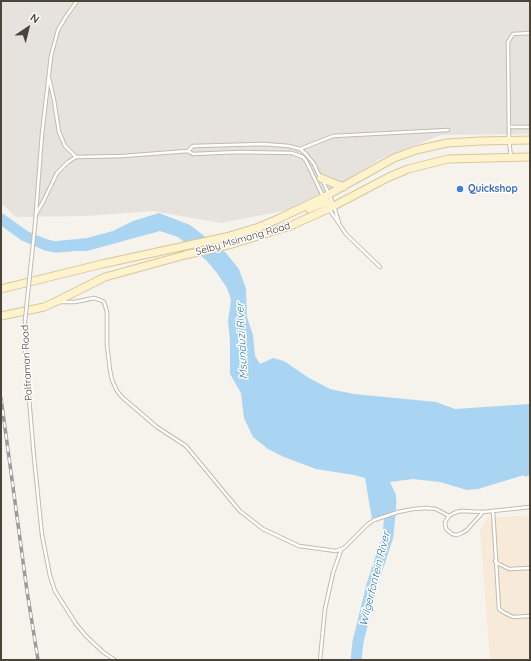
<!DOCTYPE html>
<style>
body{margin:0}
#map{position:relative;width:531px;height:661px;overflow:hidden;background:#f6f3ec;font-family:Quicksand,sans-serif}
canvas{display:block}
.frame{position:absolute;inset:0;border:2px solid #4b4439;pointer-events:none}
.north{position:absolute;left:8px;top:8px;width:40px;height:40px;-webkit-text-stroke:3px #fff;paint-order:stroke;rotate:35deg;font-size:11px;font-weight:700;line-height:16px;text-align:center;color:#4b4439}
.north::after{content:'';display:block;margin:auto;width:14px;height:18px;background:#4b4439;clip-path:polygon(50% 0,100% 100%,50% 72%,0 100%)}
</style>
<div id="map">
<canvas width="531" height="661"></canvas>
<div class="frame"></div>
<div class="north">N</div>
</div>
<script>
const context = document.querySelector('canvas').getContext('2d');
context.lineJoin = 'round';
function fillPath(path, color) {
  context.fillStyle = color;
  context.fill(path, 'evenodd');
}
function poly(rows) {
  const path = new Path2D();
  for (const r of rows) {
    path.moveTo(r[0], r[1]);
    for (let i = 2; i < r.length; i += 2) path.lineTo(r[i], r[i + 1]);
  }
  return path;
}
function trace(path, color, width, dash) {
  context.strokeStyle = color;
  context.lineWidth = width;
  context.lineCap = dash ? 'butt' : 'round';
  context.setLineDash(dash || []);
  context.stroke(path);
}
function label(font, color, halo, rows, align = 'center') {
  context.font = font + ' Quicksand,sans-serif';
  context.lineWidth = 3;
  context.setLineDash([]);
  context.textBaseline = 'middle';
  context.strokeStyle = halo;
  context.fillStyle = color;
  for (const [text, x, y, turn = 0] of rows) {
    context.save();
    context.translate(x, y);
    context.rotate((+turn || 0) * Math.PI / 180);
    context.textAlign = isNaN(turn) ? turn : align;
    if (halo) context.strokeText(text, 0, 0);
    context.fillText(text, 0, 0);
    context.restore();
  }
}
fillPath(poly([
 [530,515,530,660,490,660,480,528,488,518]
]), '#f7ead8');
fillPath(poly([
 [1,1,530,1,530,134,441,135,382,158,303,207,221,223,153,211,86,216,16,217,1,203]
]), '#e6e2dd');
fillPath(poly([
 [159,213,190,225,225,252,239,269,246,289,247,317,253,335,255,356,260,364,273,358,284,361,309,378,330,389,354,394,436,402,455,409,530,404,530,475,525,477,524,475,478,489,467,490,440,482,413,479,390,482,396,495,396,511,372,519,365,478,354,475,316,469,284,457,268,449,253,437,244,418,241,393,230,374,230,341,228,321,231,300,227,288,217,273,206,260,178,237,160,231,87,251,55,251,57,241,87,238,113,231,133,221]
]), '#a9d4f2');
trace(poly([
 [1,219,25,236,46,245,56,247,71,246],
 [356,660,358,642,372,585,388,536,391,501]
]), '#a9d4f2', 11);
const service = poly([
 [49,78,54,100,59,132,65,146,76,157],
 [509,127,530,127],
 [300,149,333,136,448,130],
 [188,151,193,146,263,144,289,146,300,149,306,154,314,164,320,177],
 [511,157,509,141,508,42,513,34,530,33],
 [323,181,334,206,339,223],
 [329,209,346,234,380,267],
 [36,214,43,202,57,173,68,162,76,157,122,156,188,151,193,154,239,152,292,153,303,157,306,161,323,196],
 [35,225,42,134,51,56,58,30,65,18,77,1],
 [60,302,75,302,94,298,100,300,104,302,107,312,107,345,110,370,112,380,117,391,123,398,157,427,186,446,234,504,240,511,263,529,299,546,336,551,344,548,367,525,374,520,398,512,413,509,427,508,436,509,449,516],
 [25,321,25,351,34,457,42,535,50,576,55,591,76,624,86,636,103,652,115,660],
 [493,511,499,609,503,612,513,617,530,616],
 [483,512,467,530,462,533,457,535,452,534,446,529,445,522,449,516,454,513,460,511,483,512,530,507],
 [495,561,499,564,509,569,530,568],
 [320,660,325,609,333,573,341,550]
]);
const secondary = poly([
 [321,178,343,187],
 [309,209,326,202,329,203,334,206],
 [1,289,102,264,226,237,259,227,278,219,324,197,394,158,416,150,447,143,480,141,530,140],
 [1,316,44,307,55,302,105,277,185,255,232,244,290,226,328,209,389,177,408,169,448,159,530,157]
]);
trace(service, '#c2bbae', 4.5);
trace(secondary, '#d6c79b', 9);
trace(service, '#fff', 2.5);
trace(secondary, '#fff3cd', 7);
const rail = poly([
 [1,398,27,591,38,660]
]);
trace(rail, '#9a9a9a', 3.5);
trace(rail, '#fff', 2, [6]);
const serviceBridge = poly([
 [25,321,35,225]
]);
trace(serviceBridge, '#c2bbae', 4.5, []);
trace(serviceBridge, '#fff', 2.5);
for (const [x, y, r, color] of [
 [460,189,4,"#3f7fe0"]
]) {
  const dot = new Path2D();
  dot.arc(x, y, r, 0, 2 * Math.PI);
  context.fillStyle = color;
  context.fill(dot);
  trace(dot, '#fff', 1.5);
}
label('bold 10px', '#366cbe', '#fff', [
 ["Quickshop",468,189]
], 'left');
label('10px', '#4b4439', '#fff', [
 ["Selby Msimang Road",243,239,-16],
 ["Palframan Road",27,363,-93]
]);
label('italic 11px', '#2e7ab2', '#fff', [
 ["Msunduzi River",242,341,-93],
 ["Wilgerfontein River",375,579,-76]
]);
</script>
